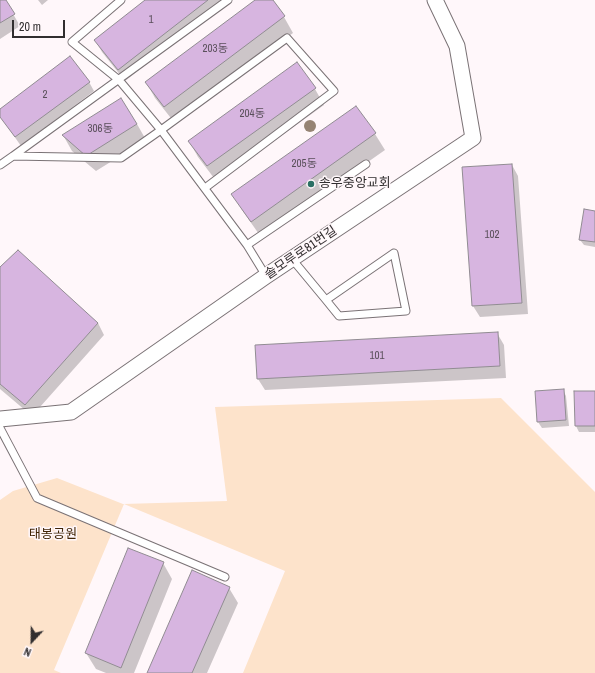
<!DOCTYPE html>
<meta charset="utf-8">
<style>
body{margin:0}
#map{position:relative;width:595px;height:673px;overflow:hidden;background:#fff7fa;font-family:"Archivo Narrow",sans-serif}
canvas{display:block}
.north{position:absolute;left:12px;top:621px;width:40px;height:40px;-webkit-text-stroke:3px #fff7fa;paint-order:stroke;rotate:202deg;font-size:11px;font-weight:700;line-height:16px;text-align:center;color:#312e2f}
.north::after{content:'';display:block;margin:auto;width:14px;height:18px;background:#312e2f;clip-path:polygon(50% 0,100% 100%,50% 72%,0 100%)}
.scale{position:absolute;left:12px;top:20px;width:53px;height:18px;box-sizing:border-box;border:2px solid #312e2f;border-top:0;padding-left:5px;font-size:12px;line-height:14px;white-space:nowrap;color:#312e2f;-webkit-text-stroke:3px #fff7fa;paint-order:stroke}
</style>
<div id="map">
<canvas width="595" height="673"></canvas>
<div class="north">N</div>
<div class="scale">20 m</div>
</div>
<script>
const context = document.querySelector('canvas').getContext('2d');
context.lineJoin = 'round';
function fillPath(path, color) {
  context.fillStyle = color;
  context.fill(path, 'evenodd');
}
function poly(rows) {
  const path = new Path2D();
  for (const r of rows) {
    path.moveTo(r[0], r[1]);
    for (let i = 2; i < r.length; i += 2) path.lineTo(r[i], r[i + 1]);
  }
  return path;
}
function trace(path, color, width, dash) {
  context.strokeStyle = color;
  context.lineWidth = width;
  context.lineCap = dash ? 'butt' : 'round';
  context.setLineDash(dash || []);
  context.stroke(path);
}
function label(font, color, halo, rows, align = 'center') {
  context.font = font + ' "Archivo Narrow","Noto Sans KR",sans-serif';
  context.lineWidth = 3;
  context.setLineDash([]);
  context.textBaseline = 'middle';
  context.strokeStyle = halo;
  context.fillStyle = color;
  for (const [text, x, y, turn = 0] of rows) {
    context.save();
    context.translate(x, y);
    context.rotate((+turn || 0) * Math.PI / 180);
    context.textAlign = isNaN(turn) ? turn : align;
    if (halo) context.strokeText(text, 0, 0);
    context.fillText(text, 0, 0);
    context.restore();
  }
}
fillPath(poly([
 [501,398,595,492,595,673,243,673,285,571,124,504,54,670,61,673,0,673,0,500,13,491,57,478,123,504,227,501,215,407]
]), '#fde3cb');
fillPath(poly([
 [0,0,5,0,20,26,0,39],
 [38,0,48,0,42,5],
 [146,0,229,0,125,81,102,52,95,40],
 [256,0,272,0,284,17,293,33,174,122,155,98,146,82],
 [297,63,315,89,324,105,217,182,198,157,189,141],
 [89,82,94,91,21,146,0,116,0,110],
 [356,107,375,134,385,150,261,237,242,210,233,195],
 [137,124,146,140,96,171,72,151,63,135],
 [512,165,518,176,528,314,480,317,473,306],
 [595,212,595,247,584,245,580,240],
 [0,269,98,323,104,335,32,416,0,389],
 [497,333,504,345,506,378,265,390,258,379],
 [563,390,566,396,569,426,542,428,538,422],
 [575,392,595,392,595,432,579,432,576,426],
 [163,563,172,579,134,673,106,673,96,669,86,653],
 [229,588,238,603,207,673,148,673]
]), '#0003');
const building = poly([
 [0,0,6,0,15,14,0,23,0,0],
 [145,0,208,0,118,70,94,40,145,0],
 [255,0,273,0,285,16,164,107,145,82,255,0],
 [70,56,90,82,15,137,0,117,0,109,70,56],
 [297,62,316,88,207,166,188,141,297,62],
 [121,98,137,124,86,156,62,135,121,98],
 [356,106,376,133,251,222,231,194,356,106],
 [512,164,522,303,472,306,462,167,512,164],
 [584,209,595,211,595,242,579,240,584,209],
 [18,250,98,323,25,405,0,384,0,267,18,250],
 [498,332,500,366,257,379,255,345,498,332],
 [564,389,566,420,537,422,535,391,564,389],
 [574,391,595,391,595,426,575,426,574,391],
 [128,548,164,562,121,668,85,653,128,548],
 [192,570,230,587,192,673,147,673,192,570]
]);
fillPath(building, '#d7b5e0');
trace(building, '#918c92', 1);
const service = poly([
 [121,0,72,42,119,80,161,130,287,38,334,91,205,188],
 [228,0,13,156,121,158,161,130,247,245],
 [0,165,13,156],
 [292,259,326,300,339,316,406,311,394,253,326,300],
 [266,276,247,245,366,164],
 [0,428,37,498,225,577]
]);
const minor = poly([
 [0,419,71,412,266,276,473,138,457,46,435,0]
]);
trace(service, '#7a7275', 9);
trace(minor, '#7a7275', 17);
trace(service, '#fff', 7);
trace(minor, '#fff', 15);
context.fillStyle = '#968474';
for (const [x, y] of [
 [310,126]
]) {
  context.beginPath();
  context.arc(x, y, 6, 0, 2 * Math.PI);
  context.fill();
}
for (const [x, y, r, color] of [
 [311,184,4,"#2a7064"]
]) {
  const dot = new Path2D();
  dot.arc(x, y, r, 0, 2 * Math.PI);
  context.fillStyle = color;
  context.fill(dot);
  trace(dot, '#fff7fa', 1.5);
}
label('11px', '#5a505b', null, [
 ["1",151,20],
 ["203동",215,49],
 ["2",45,95],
 ["204동",252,114],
 ["306동",100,129],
 ["205동",304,164],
 ["102",492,235],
 ["101",377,356]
]);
label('13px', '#312e2f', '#fff7fa', [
 ["송우중앙교회",319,184]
], 'left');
label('13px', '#312e2f', '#fff7fa', [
 ["솔모루로81번길",301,253,-34]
]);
label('13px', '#412506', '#fff7fa', [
 ["태봉공원",53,535]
]);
</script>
